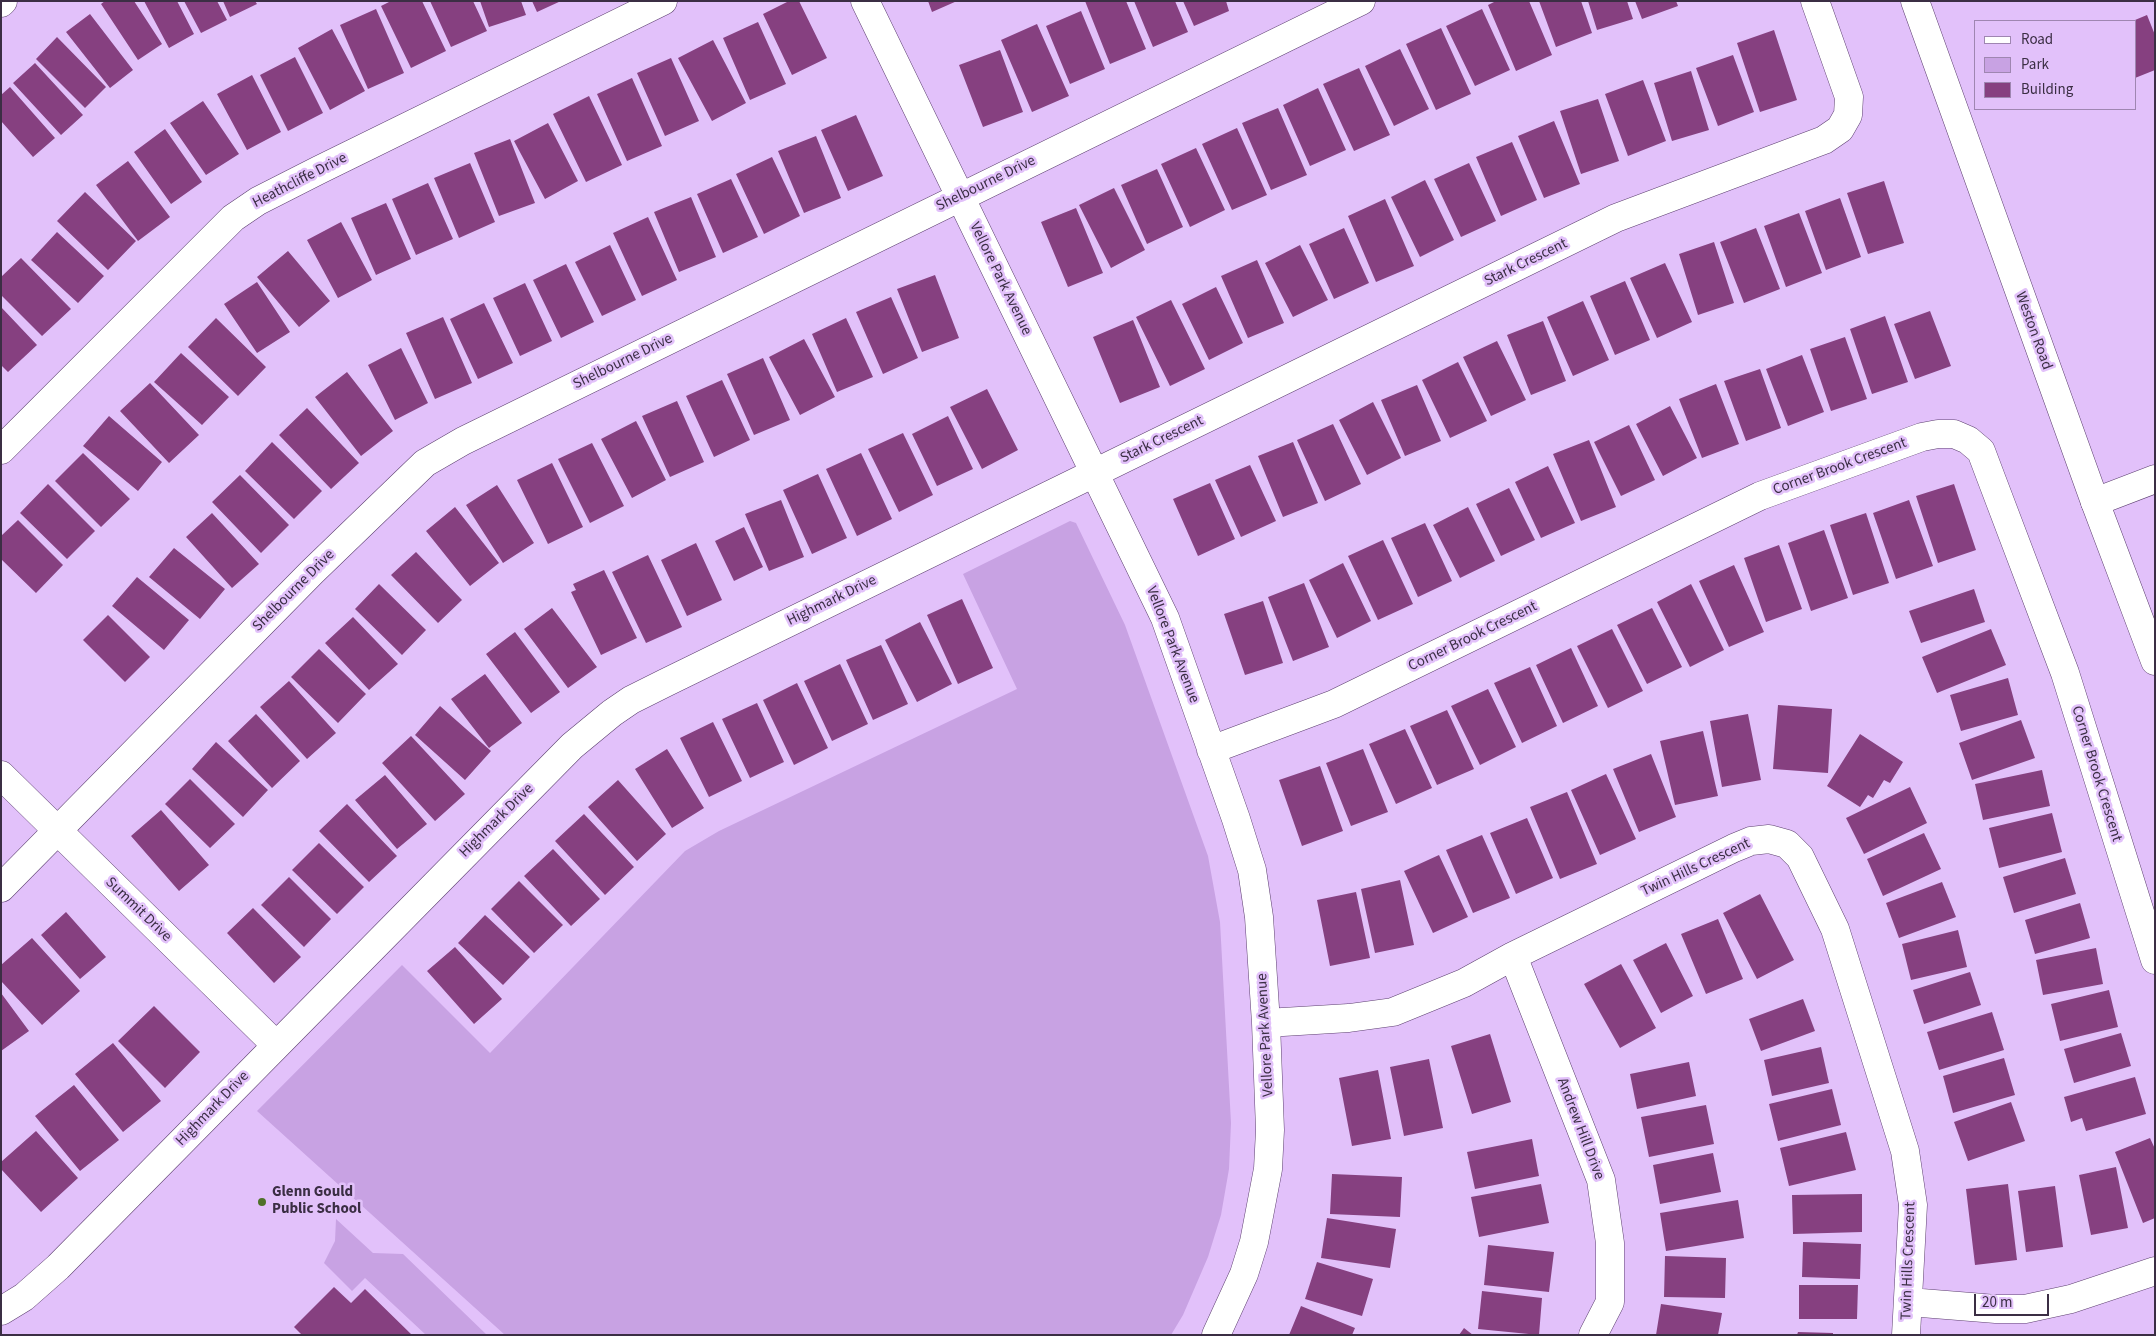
<!DOCTYPE html>
<style>
body{margin:0}
#map{position:relative;width:2156px;height:1336px;overflow:hidden;background:#e2c1fa;font-family:"Source Sans 3",sans-serif}
canvas{display:block}
.frame{position:absolute;inset:0;border:2px solid #3b2e44;pointer-events:none}
.legend{position:absolute;left:1974px;top:20px;width:162px;height:90px;box-sizing:border-box;background:#e2c1fa;border:1px solid #9f86b1;margin:0;padding:6px 9px;list-style:none;font-size:15px;color:#3b2e44}
.legend li{display:flex;align-items:center;gap:10px;height:25px}
.legend b{width:25px;border:1px solid #9f86b1}
.scale{position:absolute;left:1974px;top:1294px;width:75px;height:22px;box-sizing:border-box;border:2px solid #3b2e44;border-top:0;padding-left:6px;font-size:15px;line-height:18px;white-space:nowrap;color:#3b2e44;-webkit-text-stroke:4px #e2c1fa;paint-order:stroke}
</style>
<div id="map">
<canvas width="2156" height="1336"></canvas>
<div class="frame"></div>
<ul class="legend">
<li><b style="height:6px;background:#fff"></b>Road</li>
<li><b style="height:14px;background:#c8a2e3"></b>Park</li>
<li><b style="height:14px;background:#864080"></b>Building</li>
</ul>
<div class="scale">20 m</div>
</div>
<script>
const context = document.querySelector('canvas').getContext('2d');
context.lineJoin = 'round';
function fillPath(path, color) {
  context.fillStyle = color;
  context.fill(path, 'evenodd');
}
function poly(rows) {
  const path = new Path2D();
  for (const r of rows) {
    path.moveTo(r[0], r[1]);
    for (let i = 2; i < r.length; i += 2) path.lineTo(r[i], r[i + 1]);
  }
  return path;
}
function trace(path, color, width, dash) {
  context.strokeStyle = color;
  context.lineWidth = width;
  context.lineCap = dash ? 'butt' : 'round';
  context.setLineDash(dash || []);
  context.stroke(path);
}
function label(font, color, halo, rows, align = 'center') {
  context.font = font + ' "Source Sans 3",sans-serif';
  context.lineWidth = 5;
  context.setLineDash([]);
  context.textBaseline = 'middle';
  context.strokeStyle = halo;
  context.fillStyle = color;
  for (const [text, x, y, turn = 0] of rows) {
    context.save();
    context.translate(x, y);
    context.rotate((+turn || 0) * Math.PI / 180);
    context.textAlign = isNaN(turn) ? turn : align;
    if (halo) context.strokeText(text, 0, 0);
    context.fillText(text, 0, 0);
    context.restore();
  }
}
fillPath(poly([
 [1070,521,1076,523,1125,625,1208,856,1220,922,1231,1123,1229,1169,1221,1215,1208,1257,1183,1315,1171,1335,505,1335,257,1111,402,965,490,1053,685,851,719,831,1017,689,963,574],
 [336,1219,373,1253,403,1254,487,1335,426,1335,365,1278,352,1291,324,1263,335,1241]
]), '#c8a2e3');
fillPath(poly([
 [105,1,134,1,162,44,138,60,101,4],
 [144,1,177,1,194,34,169,48],
 [184,1,217,1,227,20,201,33],
 [223,1,255,1,257,4,230,17],
 [391,1,422,1,446,51,411,68,381,6],
 [430,1,473,1,487,31,451,47],
 [480,1,521,1,526,15,489,27],
 [532,1,561,1,537,12],
 [789,1,799,1,827,58,792,75,763,14],
 [928,1,957,1,932,12],
 [1085,1,1126,1,1146,49,1110,64],
 [1134,1,1175,1,1188,32,1153,47],
 [1183,1,1226,1,1229,11,1194,26],
 [1496,1,1529,1,1552,55,1516,71,1488,5],
 [1539,1,1581,1,1592,33,1556,47],
 [1588,1,1627,1,1633,19,1597,30],
 [1635,1,1676,1,1678,6,1642,19],
 [376,9,404,73,368,89,340,25],
 [1482,9,1510,70,1475,86,1446,26],
 [1081,11,1105,69,1070,84,1046,26],
 [90,14,133,70,110,88,66,32],
 [2147,15,2155,35,2155,70,2135,78,2135,20],
 [758,22,786,84,750,100,723,38],
 [1037,24,1069,96,1032,112,1001,40],
 [1441,28,1471,94,1436,110,1406,44],
 [332,29,365,91,330,110,298,48],
 [1774,30,1797,100,1760,112,1737,43],
 [57,37,106,87,85,108,36,59],
 [713,40,746,103,712,121,678,58],
 [1400,49,1429,109,1394,126,1365,66],
 [1000,50,1023,112,983,127,959,65],
 [1733,55,1754,112,1718,126,1696,68],
 [295,57,323,113,288,131,260,75],
 [671,58,699,121,665,136,637,73],
 [35,63,83,115,61,135,13,83],
 [1359,68,1390,135,1354,151,1323,84],
 [1691,71,1709,130,1672,141,1654,83],
 [252,75,281,132,247,150,217,94],
 [632,78,662,146,627,161,597,94],
 [1643,80,1666,141,1628,156,1605,94],
 [10,87,55,138,33,157,1,121,1,95],
 [1318,88,1346,150,1310,166,1283,105],
 [589,96,622,165,586,182,553,114],
 [1598,99,1619,161,1581,174,1560,111],
 [203,101,239,154,206,175,170,123],
 [1278,108,1307,175,1271,190,1242,123],
 [856,115,883,176,848,191,821,130],
 [1554,121,1580,184,1544,198,1518,136],
 [548,123,578,181,545,199,514,141],
 [1237,128,1267,195,1232,210,1202,144],
 [165,129,202,182,171,204,134,152],
 [816,136,841,198,804,213,778,151],
 [510,139,535,203,499,216,474,153],
 [1512,142,1537,200,1501,216,1476,157],
 [1196,148,1225,210,1190,227,1161,164],
 [772,157,800,216,764,234,736,174],
 [128,161,170,217,138,241,96,185],
 [470,163,495,222,459,238,434,178],
 [1469,163,1496,221,1461,237,1434,179],
 [1157,169,1183,227,1147,244,1121,185],
 [731,179,758,237,723,253,697,194],
 [1425,180,1454,240,1420,257,1391,197],
 [1884,181,1904,243,1868,254,1847,193],
 [428,183,453,239,416,255,392,199],
 [1114,188,1145,250,1111,268,1079,205],
 [85,192,136,241,108,270,57,221],
 [691,197,716,257,679,272,654,212],
 [1840,198,1861,257,1826,270,1805,211],
 [1385,199,1414,266,1376,282,1348,216],
 [386,203,411,259,376,275,351,218],
 [1076,208,1103,273,1068,287,1041,222],
 [1799,213,1822,273,1786,287,1764,226],
 [648,217,677,280,642,296,613,233],
 [341,222,372,280,338,298,307,240],
 [1344,228,1369,283,1334,299,1309,244],
 [1756,228,1780,289,1744,303,1720,242],
 [57,232,104,276,78,303,31,260],
 [1714,242,1734,303,1698,315,1679,254],
 [610,245,636,300,602,316,575,262],
 [1300,245,1328,300,1293,317,1265,263],
 [288,251,330,301,299,327,257,277],
 [21,258,71,309,42,336,1,295,1,277],
 [1257,260,1284,323,1248,338,1221,276],
 [1665,263,1692,322,1657,338,1630,278],
 [566,264,594,322,561,338,533,280],
 [935,275,959,338,922,352,897,289],
 [1625,281,1650,340,1615,355,1590,296],
 [257,282,290,332,257,353,224,304],
 [525,283,552,341,520,356,493,298],
 [1216,287,1243,343,1209,360,1182,304],
 [891,297,918,358,883,374,856,312],
 [1171,300,1205,369,1170,386,1136,317],
 [1583,301,1609,360,1573,376,1547,317],
 [484,303,513,363,478,379,450,319],
 [1,307,37,345,8,372,1,365],
 [1930,311,1951,366,1915,379,1894,324],
 [1885,316,1908,382,1872,394,1850,329],
 [443,317,472,383,435,399,406,333],
 [216,318,266,367,238,396,188,347],
 [846,318,873,377,837,392,812,334],
 [1133,320,1160,387,1120,403,1093,337],
 [1543,321,1566,381,1531,395,1507,335],
 [1845,337,1867,399,1831,411,1810,349],
 [804,339,835,397,800,415,769,357],
 [1497,341,1526,400,1491,416,1463,357],
 [401,348,428,403,395,420,368,365],
 [181,353,229,397,202,425,154,382],
 [1802,355,1824,412,1788,426,1766,369],
 [763,358,790,420,754,435,727,374],
 [1458,362,1487,421,1450,438,1422,380],
 [1760,369,1781,428,1746,441,1724,381],
 [347,372,393,431,361,456,315,397],
 [722,380,750,440,714,457,686,396],
 [150,383,199,435,169,463,120,411],
 [1716,384,1739,444,1702,458,1679,399],
 [1417,385,1441,441,1405,456,1381,400],
 [987,389,1018,450,982,469,950,407],
 [677,401,704,462,670,477,642,416],
 [1373,402,1401,458,1367,475,1339,420],
 [1670,406,1697,458,1663,476,1636,424],
 [307,408,359,463,331,489,279,435],
 [109,416,162,462,138,491,83,446],
 [948,416,973,469,937,486,912,434],
 [636,421,666,480,632,498,601,439],
 [1333,424,1361,484,1325,501,1297,440],
 [1629,425,1655,480,1621,496,1594,442],
 [903,433,933,495,899,512,868,449],
 [1589,440,1616,507,1581,521,1553,454],
 [272,442,322,491,294,519,245,471],
 [1293,442,1318,503,1283,517,1258,456],
 [592,443,624,506,590,523,558,459],
 [83,453,130,499,101,527,55,481],
 [861,453,892,519,857,536,826,469],
 [552,463,583,527,548,544,517,480],
 [1250,465,1276,521,1241,537,1215,480],
 [1548,466,1575,523,1541,538,1515,482],
 [818,474,847,538,812,554,783,490],
 [240,475,289,525,261,553,212,502],
 [1210,483,1235,539,1198,556,1173,499],
 [48,484,95,531,67,559,20,513],
 [1954,484,1976,550,1938,563,1916,496],
 [497,485,534,543,503,563,466,505],
 [1509,488,1535,540,1501,556,1476,504],
 [781,500,804,557,769,571,745,514],
 [1909,500,1933,566,1896,579,1873,513],
 [455,507,499,563,470,586,426,531],
 [1468,507,1495,561,1460,578,1433,525],
 [212,513,259,564,232,588,186,537],
 [1866,513,1889,583,1853,595,1830,525],
 [18,520,63,565,36,593,1,559,1,536],
 [1425,523,1452,581,1418,597,1391,538],
 [744,527,763,567,734,581,715,541],
 [1824,530,1848,598,1811,611,1788,543],
 [1383,540,1413,604,1378,620,1348,556],
 [696,543,722,600,687,616,661,560],
 [1779,545,1802,609,1766,622,1744,558],
 [174,548,225,589,200,619,149,577],
 [416,552,462,600,438,623,391,575],
 [648,555,682,627,646,643,612,572],
 [1343,563,1371,621,1337,638,1309,580],
 [1734,565,1764,632,1729,647,1699,581],
 [604,570,637,638,601,655,571,592,576,590,573,584],
 [137,577,189,620,164,650,112,606],
 [1304,583,1329,647,1293,661,1268,597],
 [379,584,426,630,402,655,355,609],
 [1691,584,1724,650,1690,667,1657,602],
 [1974,589,1985,622,1921,643,1909,611],
 [962,599,993,668,958,684,927,615],
 [1263,601,1283,663,1245,675,1224,614],
 [552,608,597,667,568,688,524,629],
 [1652,608,1682,667,1647,684,1617,625],
 [108,615,150,657,125,682,83,640],
 [353,617,398,664,369,690,325,643],
 [920,622,952,684,917,702,885,640],
 [1612,629,1643,691,1608,708,1577,646],
 [1991,629,2006,665,1937,693,1922,657],
 [515,632,560,692,531,713,486,654],
 [881,645,908,704,873,720,846,660],
 [1571,648,1598,706,1563,723,1536,665],
 [319,649,366,694,338,723,291,677],
 [840,664,868,724,832,741,804,681],
 [1530,667,1557,726,1522,743,1494,683],
 [485,674,522,723,489,748,451,699],
 [2008,678,2018,715,1961,731,1950,695],
 [289,681,336,733,307,759,260,707],
 [797,683,828,748,794,765,763,700],
 [1488,689,1516,747,1480,765,1451,706],
 [757,703,784,762,750,778,722,719],
 [1778,705,1832,709,1828,773,1773,769],
 [440,706,491,751,465,780,415,735],
 [1447,710,1474,769,1437,785,1410,726],
 [256,714,300,761,272,788,228,741],
 [1748,714,1761,780,1722,787,1710,721],
 [2021,720,2035,758,1972,780,1959,743],
 [713,722,742,781,709,797,680,738],
 [1405,729,1432,788,1396,804,1369,744],
 [1703,731,1718,796,1675,805,1660,741],
 [1860,734,1903,762,1890,783,1884,780,1873,798,1868,795,1860,807,1827,786],
 [411,736,465,794,435,821,382,763],
 [216,742,268,790,243,817,192,769],
 [667,749,704,808,672,828,635,769],
 [1363,749,1388,812,1351,826,1326,763],
 [1651,754,1676,817,1639,832,1613,769],
 [1320,766,1343,831,1302,846,1279,780],
 [2042,770,2050,806,1983,820,1975,784],
 [1606,774,1636,839,1600,855,1571,790],
 [385,775,427,824,397,849,355,800],
 [190,779,235,824,210,848,165,804],
 [618,780,666,834,637,861,588,807],
 [1910,787,1927,823,1864,854,1846,818],
 [1567,792,1597,864,1560,879,1530,807],
 [347,804,397,856,369,882,319,831],
 [161,810,209,865,179,891,131,836],
 [2052,813,2062,852,1999,868,1989,828],
 [584,814,634,867,605,895,555,841],
 [1527,818,1553,878,1516,894,1490,833],
 [1924,833,1941,869,1883,896,1867,859],
 [1482,835,1510,898,1473,913,1446,850],
 [319,843,364,887,337,914,292,870],
 [553,849,600,899,571,926,524,876],
 [1439,855,1468,917,1433,933,1404,871],
 [2065,858,2076,894,2014,913,2003,877],
 [289,877,331,919,304,947,261,905],
 [1400,880,1414,945,1375,953,1361,889],
 [519,881,563,925,534,953,491,909],
 [1942,882,1956,917,1899,938,1886,903],
 [1356,892,1370,958,1330,966,1317,900],
 [1760,894,1794,960,1757,979,1723,913],
 [2080,903,2090,938,2035,954,2025,920],
 [253,908,301,957,274,983,227,933],
 [66,912,106,957,80,979,41,935],
 [485,915,530,957,503,985,458,943],
 [1718,919,1743,979,1706,994,1681,934],
 [1958,930,1967,967,1911,980,1902,944],
 [32,938,80,991,42,1025,1,981,1,965],
 [1666,943,1693,996,1661,1013,1633,960],
 [455,947,502,999,474,1024,427,971],
 [2096,948,2103,984,2043,995,2036,960],
 [1621,964,1656,1028,1620,1048,1584,984],
 [1970,972,1981,1005,1924,1024,1913,990],
 [2109,990,2118,1027,2060,1041,2051,1004],
 [1,993,29,1031,1,1051],
 [1803,999,1815,1031,1761,1051,1749,1019],
 [154,1006,200,1052,165,1088,118,1041],
 [1992,1012,2004,1050,1939,1070,1927,1032],
 [2121,1033,2131,1066,2074,1083,2064,1049],
 [1490,1034,1511,1102,1472,1114,1451,1046],
 [113,1043,161,1101,123,1132,75,1074],
 [1821,1047,1829,1083,1772,1096,1764,1060],
 [2004,1058,2015,1095,1953,1113,1943,1076],
 [1429,1059,1443,1128,1404,1136,1390,1067],
 [1689,1062,1696,1096,1637,1109,1630,1074],
 [1378,1070,1391,1139,1352,1146,1339,1078],
 [2135,1077,2146,1114,2086,1131,2082,1118,2071,1122,2064,1097],
 [74,1085,119,1140,80,1171,35,1116],
 [1832,1089,1841,1125,1778,1141,1769,1104],
 [2011,1102,2025,1141,1968,1161,1954,1122],
 [1706,1105,1714,1144,1649,1157,1641,1117],
 [36,1131,78,1178,41,1212,1,1169,1,1162],
 [1846,1132,1856,1170,1789,1186,1780,1148],
 [2150,1138,2155,1149,2155,1218,2143,1223,2115,1152],
 [1532,1139,1539,1176,1475,1189,1467,1152],
 [1713,1153,1721,1192,1660,1204,1653,1165],
 [2116,1167,2128,1228,2091,1235,2079,1175],
 [1332,1174,1402,1177,1400,1217,1330,1214],
 [1541,1184,1549,1223,1479,1237,1471,1197],
 [2008,1184,2017,1260,1975,1265,1966,1189],
 [2055,1186,2063,1247,2026,1252,2018,1191],
 [1862,1194,1862,1232,1793,1234,1792,1195],
 [1738,1200,1744,1238,1666,1251,1660,1213],
 [1327,1218,1396,1229,1390,1268,1321,1258],
 [1803,1242,1861,1244,1860,1279,1802,1277],
 [1488,1245,1554,1252,1549,1292,1484,1285],
 [1665,1256,1726,1258,1725,1298,1664,1297],
 [1317,1262,1373,1279,1362,1316,1305,1299],
 [1799,1285,1858,1285,1857,1319,1799,1319],
 [334,1287,351,1303,365,1289,412,1335,302,1335,294,1327],
 [1482,1291,1542,1298,1539,1335,1478,1329],
 [1661,1304,1722,1313,1718,1335,1656,1335],
 [1301,1306,1355,1328,1352,1335,1289,1335],
 [1464,1328,1473,1335,1459,1335],
 [1798,1332,1833,1333,1833,1335,1797,1335]
]), '#864080');
const minor = poly([
 [865,1,1165,618,1236,819,1252,870,1259,917,1266,1023,1270,1130,1268,1169,1254,1242,1244,1274,1216,1335],
 [1,3,3,1],
 [1,450,233,218,258,201,319,170,663,1],
 [2095,502,2155,479],
 [1211,750,1334,704,1760,496,1922,437,1938,434,1954,434,1968,440,1981,451,1990,475,2065,673,2155,960],
 [1,775,276,1045],
 [1,888,312,572,425,463,463,441,1361,1],
 [1513,956,1601,1180,1610,1243,1610,1302,1593,1335],
 [1266,1023,1349,1018,1393,1012,1464,983,1513,956,1734,848,1751,841,1769,839,1787,844,1800,857,1835,929,1905,1151,1913,1205,1906,1335],
 [1909,1302,1996,1309,2025,1309,2071,1299,2155,1271],
 [1,1311,24,1297,58,1267,572,746,612,713,631,700,665,683,1616,218,1824,140,1840,129,1848,115,1849,97,1815,1]
]);
const major = poly([
 [1915,1,2095,502,2155,661]
]);
trace(minor, '#5d4070', 29);
trace(major, '#5d4070', 29);
trace(minor, '#fff', 28);
trace(major, '#fff', 28);
for (const [x, y, r, color] of [
 [262,1202,5,"#4f7129"]
]) {
  const dot = new Path2D();
  dot.arc(x, y, r, 0, 2 * Math.PI);
  context.fillStyle = color;
  context.fill(dot);
  trace(dot, '#e2c1fa', 2);
}
label('15px', '#3b2e44', '#e2c1fa', [
 ["Heathcliffe Drive",300,181,-27],
 ["Shelbourne Drive",986,184,-26],
 ["Stark Crescent",1526,263,-26],
 ["Vellore Park Avenue",1000,279,64],
 ["Weston Road",2033,331,70],
 ["Shelbourne Drive",623,362,-26],
 ["Stark Crescent",1162,440,-26],
 ["Corner Brook Crescent",1840,467,-20],
 ["Shelbourne Drive",294,591,-45],
 ["Highmark Drive",832,601,-26],
 ["Corner Brook Crescent",1473,637,-26],
 ["Vellore Park Avenue",1172,645,69],
 ["Corner Brook Crescent",2096,774,73],
 ["Highmark Drive",497,821,-45],
 ["Twin Hills Crescent",1696,868,-25],
 ["Summit Drive",138,910,44],
 ["Vellore Park Avenue",1266,1035,-93],
 ["Highmark Drive",213,1109,-46],
 ["Andrew Hill Drive",1580,1129,69],
 ["Twin Hills Crescent",1909,1261,-88]
]);
label('bold 15px', '#3b2e44', '#e2c1fa', [
 ["Glenn Gould",272,1193],
 ["Public School",272,1210]
], 'left');
</script>
